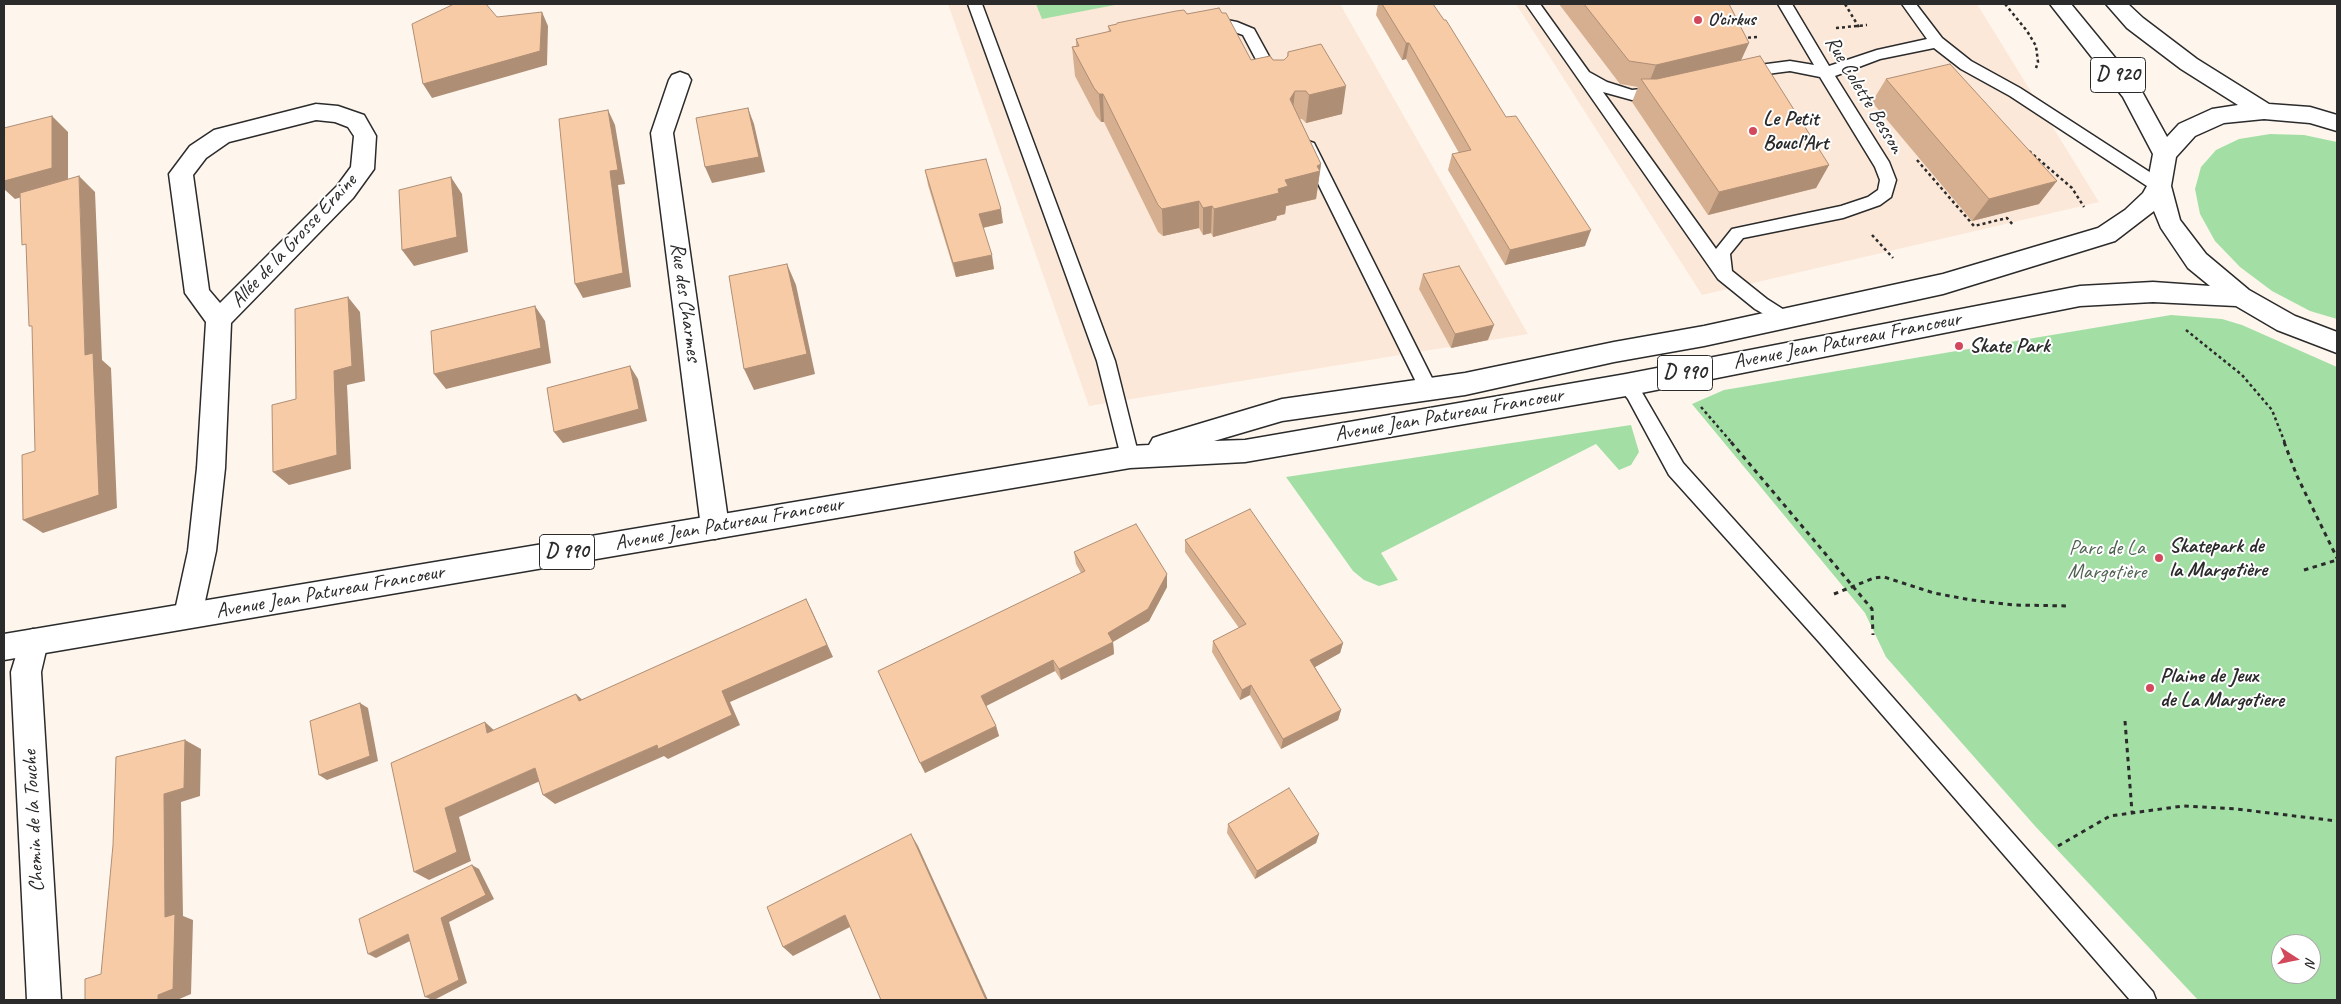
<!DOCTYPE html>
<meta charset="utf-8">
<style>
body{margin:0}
#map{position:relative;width:2341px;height:1004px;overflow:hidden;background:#fef5ed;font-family:Caveat,sans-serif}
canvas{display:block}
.frame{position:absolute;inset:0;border:5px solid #2b2b2b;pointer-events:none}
.north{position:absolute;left:2271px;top:934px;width:50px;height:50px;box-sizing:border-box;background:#fff;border:1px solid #aaa;border-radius:50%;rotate:101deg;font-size:14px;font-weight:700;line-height:20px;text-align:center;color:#2b2b2b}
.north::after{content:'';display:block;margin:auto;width:18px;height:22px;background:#d1495b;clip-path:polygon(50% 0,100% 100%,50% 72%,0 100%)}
</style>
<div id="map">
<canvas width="2341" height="1004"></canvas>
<div class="frame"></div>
<div class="north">N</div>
</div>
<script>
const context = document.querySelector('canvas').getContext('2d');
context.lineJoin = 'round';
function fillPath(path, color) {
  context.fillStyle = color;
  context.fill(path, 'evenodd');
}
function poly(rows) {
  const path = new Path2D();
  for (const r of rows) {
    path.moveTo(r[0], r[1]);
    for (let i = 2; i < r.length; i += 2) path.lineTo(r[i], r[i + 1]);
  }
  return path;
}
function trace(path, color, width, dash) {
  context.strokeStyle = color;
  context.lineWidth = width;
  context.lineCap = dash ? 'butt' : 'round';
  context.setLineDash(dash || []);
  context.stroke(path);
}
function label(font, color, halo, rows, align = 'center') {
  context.font = font + ' Caveat,sans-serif';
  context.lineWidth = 4;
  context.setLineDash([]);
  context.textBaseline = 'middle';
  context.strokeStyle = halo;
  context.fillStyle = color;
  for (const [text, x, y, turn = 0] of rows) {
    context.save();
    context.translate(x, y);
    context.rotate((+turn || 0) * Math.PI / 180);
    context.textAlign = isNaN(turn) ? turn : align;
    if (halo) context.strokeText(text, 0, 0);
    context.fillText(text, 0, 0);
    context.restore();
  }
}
fillPath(poly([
 [948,4,1340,4,1528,334,1089,406],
 [1516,4,1977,4,2099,202,1702,295]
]), '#fce8d8');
fillPath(poly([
 [1036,4,1120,4,1042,19],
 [2270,134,2304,135,2337,142,2337,319,2310,311,2272,291,2240,267,2215,241,2200,214,2195,189,2201,167,2216,150,2239,139],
 [2171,315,2222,319,2242,325,2337,367,2337,1000,2198,1000,2035,826,1886,657,1865,613,1692,404,1724,390],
 [2281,944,2311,944,2311,974,2281,974],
 [1631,425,1639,452,1631,465,1619,470,1596,444,1381,553,1398,580,1379,586,1364,580,1353,571,1286,477]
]), '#a3dfa5');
const lane = poly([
 [968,4,982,4,1115,361,1139,457,1136,462,1130,465,1124,462,1121,457,1097,361,968,4],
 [1526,4,1540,4,1589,72,1607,82,1632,90,1659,87,1664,88,1667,92,1664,96,1632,100,1603,92,1716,249,1732,229,1841,206,1868,197,1878,190,1880,180,1875,167,1820,77,1790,71,1744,77,1739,76,1736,72,1739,68,1744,67,1790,61,1814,65,1778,4,1792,4,1829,66,1877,50,1927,39,1902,4,1916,4,1942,38,1971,61,2020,88,2165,182,2167,186,2165,190,2159,192,2153,190,2010,96,1961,69,1934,48,1880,59,1835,76,1889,162,1896,180,1891,197,1880,205,1843,218,1743,238,1730,254,1732,271,1767,299,1789,313,1792,318,1789,323,1783,325,1755,309,1718,279,1526,4],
 [1217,18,1237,22,1254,29,1282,80,1279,84,1269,84,1243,35,1229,30,1217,28,1207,30,1202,28,1200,25,1202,22,1217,18],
 [1308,141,1314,143,1316,147,1438,390,1435,395,1429,397,1423,395,1420,390,1300,147,1302,143,1308,141],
 [1626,378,1632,380,1640,389,1683,463,1834,631,2153,992,2156,1000,2130,1000,1820,643,1669,475,1628,399,1617,385,1620,380,1626,378]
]);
const street = poly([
 [680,72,688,75,691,80,673,133,729,527,725,536,715,539,705,536,701,527,651,133,669,80,672,75,680,72],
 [316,104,338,106,364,115,376,136,374,169,353,198,231,323,225,468,216,551,202,615,198,624,188,628,178,624,174,615,188,551,197,468,206,322,185,293,169,174,190,146,214,130,316,104],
 [316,120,335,122,348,127,354,136,351,167,337,186,220,303,209,290,193,175,206,158,229,142,316,120],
 [33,629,43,633,48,642,41,672,61,1000,27,1000,11,672,23,633,33,629]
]);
const primary = poly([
 [2050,4,2071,4,2140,88,2167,137,2179,124,2212,109,2238,105,2181,69,2127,28,2106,4,2128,4,2143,18,2197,59,2269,104,2310,107,2337,115,2337,131,2310,123,2264,119,2224,123,2195,136,2176,157,2171,186,2180,220,2206,254,2249,290,2295,316,2337,332,2337,353,2277,330,2236,306,2153,302,2080,306,1626,396,1245,462,1130,468,4,660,4,634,1130,446,1149,445,1153,438,1162,435,1282,399,1465,373,1614,342,1704,326,1943,274,2098,228,2125,210,2143,193,2147,186,2153,154,2123,97,2050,4],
 [2154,211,2161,228,2188,268,2210,286,2153,282,2080,286,1626,374,1245,440,1214,441,1282,421,1465,395,1614,362,1704,346,1943,294,2115,241,2154,211]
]);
trace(lane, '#2b2b2b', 3);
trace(street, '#2b2b2b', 3);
trace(primary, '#2b2b2b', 3);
trace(poly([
 [1845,4,1860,29],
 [2005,4,2027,31,2036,46,2038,62,2036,68],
 [1836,28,1867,25],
 [1742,38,1758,37],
 [1796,119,1817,122],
 [2029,151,2072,188,2084,207],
 [1917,160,1974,226,2007,218,2014,226],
 [1872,235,1893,258],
 [2186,330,2242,375,2272,410,2285,443],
 [1701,407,1732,443]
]), '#2b2b2b', 2.5, [3, 3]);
trace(poly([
 [1731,442,1872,609,1873,635],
 [2284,442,2297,476,2337,558],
 [2304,570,2337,560],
 [1834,594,1874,578,1884,577,1934,593,1971,600,2014,605,2069,606],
 [2125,721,2132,812],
 [2058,846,2110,816,2183,806,2236,809,2337,821]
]), '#2b2b2b', 3, [4.5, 4.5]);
fillPath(lane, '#fff');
fillPath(street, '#fff');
fillPath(primary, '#fff');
fillPath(poly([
 [1378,4,1433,4,1585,246,1505,265,1448,170,1452,154,1459,153,1406,59,1402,60,1376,15],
 [1559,4,1729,4,1741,60,1829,165,1816,188,1708,215,1632,102,1638,87,1620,84],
 [1187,14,1251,60,1284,60,1287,57,1288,52,1342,114,1306,123,1302,119,1300,119,1321,164,1316,199,1286,206,1285,214,1277,216,1276,220,1213,237,1211,233,1203,235,1199,228,1163,236,1158,232,1104,122,1101,122,1096,116,1075,76,1072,47,1076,46,1076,39,1109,32,1108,26,1117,25,1117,23],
 [1886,79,2039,204,1972,221,1872,102],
 [925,170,1003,223,983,228,994,269,956,277,928,185],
 [1423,274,1488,340,1451,348,1419,289],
 [1185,540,1343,643,1340,653,1315,667,1341,710,1338,720,1281,749,1250,695,1240,700,1212,652,1213,641,1239,628,1185,552],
 [1074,552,1167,587,1149,621,1113,642,1114,654,1061,680,1055,671,986,706,996,726,999,736,925,773,1081,573,1076,564],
 [1228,824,1319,834,1316,843,1255,879,1227,833]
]), '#d5af90');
fillPath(poly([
 [542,12,548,26,547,65,432,98,423,84],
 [1406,43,1409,43,1406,59,1402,60],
 [1749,43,1738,67,1647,88,1656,65],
 [1346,86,1342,114,1306,123,1309,95],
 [1295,91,1292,119,1290,99],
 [1099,94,1103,94,1104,122,1101,122],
 [748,108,754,124,765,172,712,183,705,167],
 [608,110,615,125,625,184,618,185,631,287,583,298,575,284,610,171],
 [52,116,68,132,68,184,15,199,4,189,4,181],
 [1321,164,1316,199,1286,206,1285,214,1277,216,1276,220,1213,237,1214,209,1278,189,1285,180],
 [1829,165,1816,188,1708,215,1719,192],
 [79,176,95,192,102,360,111,368,117,508,43,533,23,520,85,355],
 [451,177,462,194,468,252,414,266,402,250],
 [2057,181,2039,204,1972,221,1989,199],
 [1199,201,1199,228,1163,236,1162,209],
 [1212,206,1211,233,1203,235,1203,208],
 [1001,209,1003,223,982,228,979,214],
 [1591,230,1585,246,1505,265,1510,250],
 [992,255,994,269,956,277,953,263],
 [787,264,796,285,815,374,754,390,744,369],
 [348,297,360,312,365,381,347,385,351,469,289,485,273,472,334,371],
 [535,306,545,321,551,363,446,389,434,374],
 [1494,325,1488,340,1451,348,1455,334],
 [630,366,638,379,647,421,563,443,554,432],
 [1167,574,1167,587,1149,621,1109,644,1108,633],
 [806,599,812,611,833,657,730,702,740,725,668,759,664,756,555,804,543,795,657,745,722,691],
 [1113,642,1114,654,1061,680,1059,669],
 [1343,643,1340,653,1308,671,1310,660],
 [1053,660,1055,671,984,707,981,696],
 [1251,685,1250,695,1240,700,1242,690],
 [576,694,587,704,579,701],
 [360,703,368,708,378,761,327,780,319,775],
 [1341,710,1338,720,1281,749,1283,739],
 [485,722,497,733,487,733],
 [996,726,999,736,925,773,920,763],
 [185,740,201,749,200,796,181,802,183,916,193,920,191,994,177,1000,158,1000,164,794],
 [535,768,547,778,459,817,471,861,429,880,414,872,445,808],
 [911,834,918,846,988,1000,986,1000],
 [1319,834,1316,843,1255,879,1257,871],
 [472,865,479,869,494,899,449,922,467,983,434,1000,433,1000,425,997,441,918],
 [845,915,854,925,793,956,783,947],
 [408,934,416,938,376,958,368,954]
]), '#ae8e75');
const building = poly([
 [454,4,486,4,497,17,542,12,540,51,423,84,412,24,454,4],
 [1382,4,1433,4,1444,20,1446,20,1506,117,1516,116,1591,230,1510,250,1452,154,1471,150,1409,43,1406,43,1382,4],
 [1584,4,1729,4,1749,43,1656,65,1629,61,1584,4],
 [1219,8,1222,13,1226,13,1251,60,1270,56,1273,60,1284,60,1288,56,1288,52,1321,44,1346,86,1309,95,1306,91,1295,91,1290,99,1321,164,1317,166,1320,171,1285,180,1288,186,1278,189,1279,193,1214,209,1212,206,1203,208,1199,201,1162,209,1158,205,1103,94,1099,94,1094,88,1072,47,1079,46,1076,39,1111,31,1108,26,1117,24,1117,23,1176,11,1184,10,1187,14,1219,8],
 [1760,56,1829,165,1719,192,1641,79,1657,79,1760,56],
 [1950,64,2057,181,1989,199,1886,79,1950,64],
 [748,108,759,157,705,167,696,118,748,108],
 [608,110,618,170,610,171,623,273,575,284,559,119,608,110],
 [52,116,52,168,4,181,4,128,52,116],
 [986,159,1001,209,979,214,992,255,953,263,925,170,986,159],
 [79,176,85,355,93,353,99,495,23,520,22,455,35,451,32,326,29,326,26,244,22,245,20,193,79,176],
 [451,177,457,237,402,250,399,190,451,177],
 [787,264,807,354,744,369,729,276,787,264],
 [1459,266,1494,325,1455,334,1423,274,1459,266],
 [348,297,352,366,334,371,337,455,273,472,272,405,296,399,295,309,348,297],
 [535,306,541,348,434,374,431,331,535,306],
 [630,366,639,409,554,432,547,388,630,366],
 [1250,509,1343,643,1310,660,1341,710,1283,739,1251,685,1242,690,1213,641,1246,624,1185,540,1250,509],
 [1136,524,1167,574,1148,609,1108,633,1113,642,1059,669,1053,660,981,696,996,726,920,763,878,671,1085,571,1074,552,1136,524],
 [806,599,827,645,722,691,732,715,658,749,657,745,543,795,535,768,445,808,457,852,414,872,391,763,485,722,487,733,576,694,579,701,806,599],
 [360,703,370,756,319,775,310,721,360,703],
 [185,740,184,788,164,794,165,917,175,914,173,989,158,995,158,1000,85,1000,85,979,101,974,113,845,116,757,185,740],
 [1289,788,1319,834,1257,871,1228,824,1289,788],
 [911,834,986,1000,881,1000,845,915,783,947,767,907,911,834],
 [472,865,486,895,441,918,459,980,425,997,408,934,368,954,359,919,472,865]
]);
fillPath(building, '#f8cba7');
trace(building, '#ae8e75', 1);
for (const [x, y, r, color] of [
 [1698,20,5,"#d1495b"],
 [1753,131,5,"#d1495b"],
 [1959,346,5,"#d1495b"],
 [2159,558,5,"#d1495b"],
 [2150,688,5,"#d1495b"]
]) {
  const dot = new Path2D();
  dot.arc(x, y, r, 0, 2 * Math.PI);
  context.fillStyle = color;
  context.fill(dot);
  trace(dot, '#fff', 2);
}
label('bold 18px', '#2b2b2b', '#fff', [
 ["O'cirkus",1708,20]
], 'left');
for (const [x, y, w] of [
 [2118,75,55],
 [1685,373,55],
 [567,552,55]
]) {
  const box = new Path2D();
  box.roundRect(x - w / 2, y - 17.5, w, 35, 4);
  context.fillStyle = '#fff';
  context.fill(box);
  trace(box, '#2b2b2b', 1);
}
label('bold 20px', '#2b2b2b', null, [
 ["D 920",2118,75],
 ["D 990",1685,373],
 ["D 990",567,552]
]);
label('21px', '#2b2b2b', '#fff', [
 ["Rue Colette Besson",1864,95,59],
 ["Allée de la Grosse Eraine",294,241,-47],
 ["Rue des Charmes",685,302,82],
 ["Avenue Jean Patureau Francoeur",1847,341,-11],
 ["Avenue Jean Patureau Francoeur",1449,415,-10],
 ["Avenue Jean Patureau Francoeur",729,524,-10],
 ["Avenue Jean Patureau Francoeur",330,592,-10],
 ["Chemin de la Touche",34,821,-93]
]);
label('bold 21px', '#2b2b2b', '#fff', [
 ["Le Petit",1763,119],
 ["Boucl’Art",1763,143],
 ["Skate Park",1969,346],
 ["Skatepark de",2169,546],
 ["la Margotière",2169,570],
 ["Plaine de Jeux",2160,676],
 ["de La Margotiere",2160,700]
], 'left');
label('21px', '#4f6150', '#fff', [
 ["Parc de La",2107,548],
 ["Margotière",2107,572]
]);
</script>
